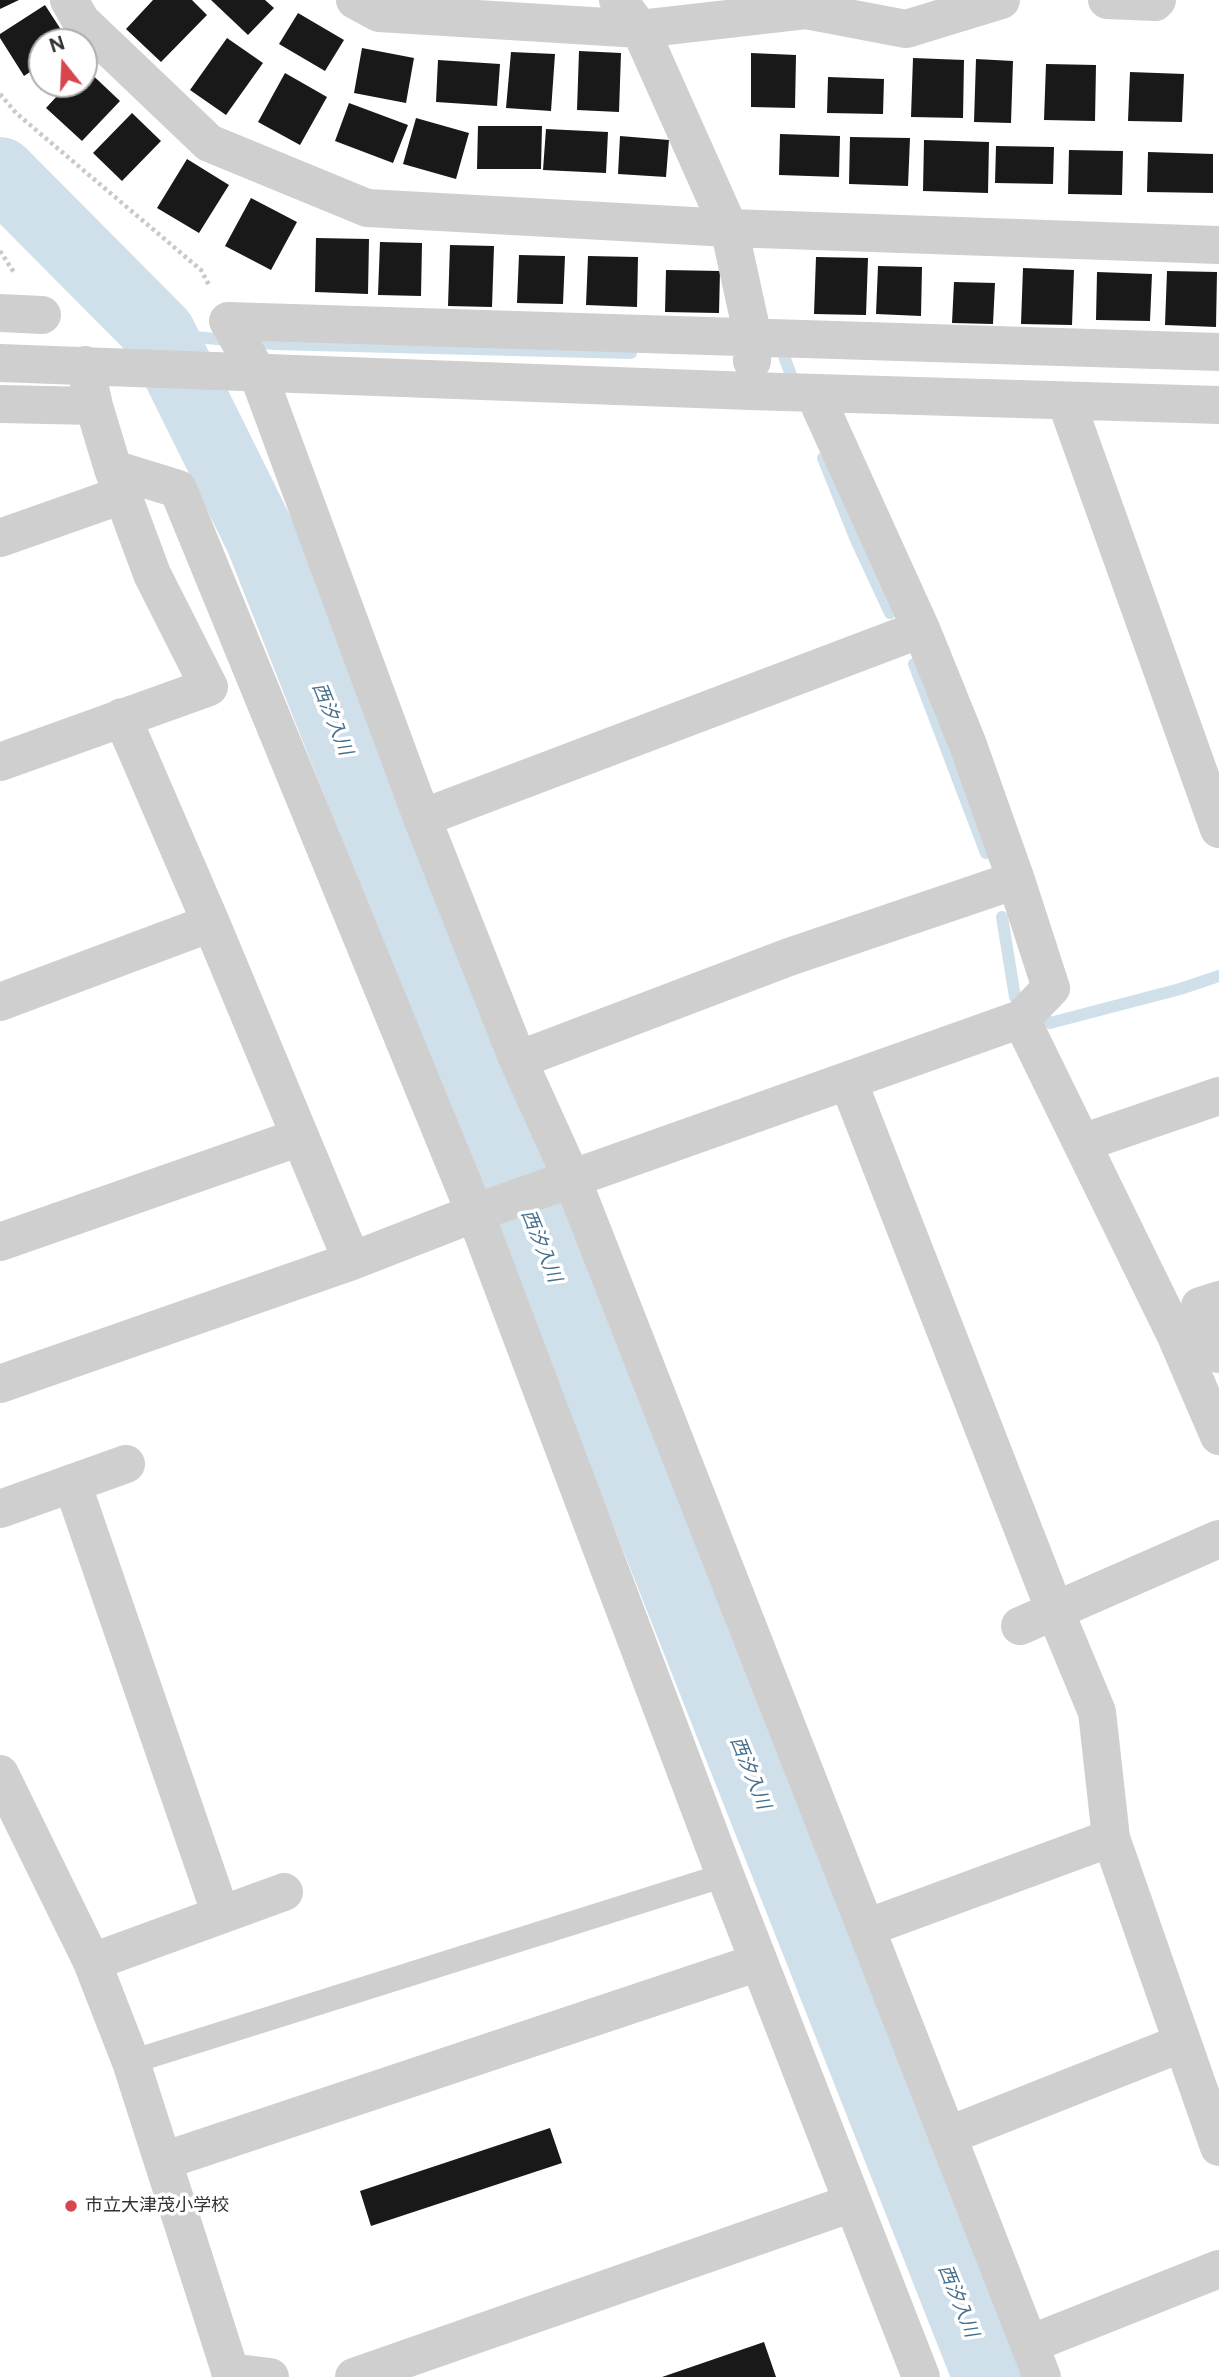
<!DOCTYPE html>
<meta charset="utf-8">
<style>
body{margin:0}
#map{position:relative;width:1219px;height:2377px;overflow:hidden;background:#fff;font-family:Figtree,sans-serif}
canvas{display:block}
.north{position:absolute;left:28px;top:28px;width:70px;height:70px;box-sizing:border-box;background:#fff;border:2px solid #adadad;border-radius:50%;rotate:342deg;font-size:19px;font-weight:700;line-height:28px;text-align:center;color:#323232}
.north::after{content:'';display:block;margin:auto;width:24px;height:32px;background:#d7464e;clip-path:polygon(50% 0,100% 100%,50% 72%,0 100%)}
</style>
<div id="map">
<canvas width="1219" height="2377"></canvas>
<div class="north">N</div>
</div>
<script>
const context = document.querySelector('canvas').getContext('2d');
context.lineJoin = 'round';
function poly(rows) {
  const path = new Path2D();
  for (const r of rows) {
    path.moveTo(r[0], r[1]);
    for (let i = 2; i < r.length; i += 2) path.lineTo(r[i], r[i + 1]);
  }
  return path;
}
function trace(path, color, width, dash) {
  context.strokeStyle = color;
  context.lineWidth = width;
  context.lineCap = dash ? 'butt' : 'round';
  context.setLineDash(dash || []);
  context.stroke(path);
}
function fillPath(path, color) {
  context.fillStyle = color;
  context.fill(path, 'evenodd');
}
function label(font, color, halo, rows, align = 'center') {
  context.font = font + ' Figtree,"Noto Sans JP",sans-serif';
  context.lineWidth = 7;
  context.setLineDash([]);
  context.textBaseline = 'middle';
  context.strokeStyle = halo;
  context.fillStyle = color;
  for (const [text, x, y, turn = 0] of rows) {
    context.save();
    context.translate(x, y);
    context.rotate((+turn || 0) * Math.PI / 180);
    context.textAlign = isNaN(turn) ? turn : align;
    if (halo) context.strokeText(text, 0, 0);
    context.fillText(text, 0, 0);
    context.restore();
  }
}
trace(poly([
 [160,334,274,344,631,353],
 [784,356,796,389],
 [823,458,856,540,890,613],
 [914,664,986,853],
 [1002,917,1015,997,1050,1023,1180,989,1219,976]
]), '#d0e0eb', 12);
trace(poly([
 [0,173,160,334,261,538,989,2377]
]), '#d0e0eb', 72);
fillPath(poly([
 [0,0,19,0,0,9],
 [153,0,192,0,207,15,161,62,126,29],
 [211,0,265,0,274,8,248,35],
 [45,5,69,42,42,42,42,64,24,76,0,38,0,34],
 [298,13,344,40,325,71,279,44],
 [227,38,263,63,226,115,190,90],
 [362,48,414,58,406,103,354,93],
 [579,51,621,53,619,112,577,110],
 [511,52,555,54,551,111,506,108],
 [751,53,796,55,795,108,751,107],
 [913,58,964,60,963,118,911,117],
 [976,59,1013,61,1011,123,974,122],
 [438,60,500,64,497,106,436,102],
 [1046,64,1096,65,1095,121,1044,120],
 [84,67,120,101,82,141,46,108,68,84,84,84],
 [1130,72,1184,74,1182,122,1128,121],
 [285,73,327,97,300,145,258,122],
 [828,77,884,79,883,114,827,113],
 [349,103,408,125,393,163,335,141],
 [132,113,161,141,122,181,93,153],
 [416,118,469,133,456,179,403,164],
 [478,126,542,126,541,169,477,169],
 [546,129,608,132,606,173,543,170],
 [780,134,840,136,839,177,779,175],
 [620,136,669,140,666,177,618,174],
 [850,137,910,138,908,186,849,184],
 [924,140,989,142,988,193,923,191],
 [996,146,1054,147,1053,184,995,183],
 [1069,150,1123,151,1122,195,1068,194],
 [1148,152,1213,154,1213,193,1147,192],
 [187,159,229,185,199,233,157,208],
 [251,198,297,222,271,270,225,246],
 [316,238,369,239,368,294,315,292],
 [380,242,422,243,421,296,378,295],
 [450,245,494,246,492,307,448,306],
 [519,255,565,256,563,304,517,303],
 [588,256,638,257,637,307,586,305],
 [816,257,868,258,866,315,814,314],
 [878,266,922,267,921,316,876,314],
 [1023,268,1074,270,1072,325,1021,324],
 [666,270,720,271,719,313,665,312],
 [1167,271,1217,272,1216,327,1165,325],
 [1097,272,1152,274,1150,321,1096,320],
 [954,282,995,283,993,324,952,323],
 [550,2128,562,2163,371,2226,360,2191],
 [764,2342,776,2377,662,2377]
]), '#191919');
trace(poly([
 [0,94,16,113,201,270,210,287],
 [0,251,15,274]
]), '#c9c9c9', 4.5, [3.5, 3.5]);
trace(poly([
 [131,2062,725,1875]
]), '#cfcfcf', 24);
trace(poly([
 [69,0,81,21,209,143,367,208,729,228,1219,245],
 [355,0,379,13,640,29,806,10,906,29,1001,0],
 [618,0,640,29,729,228,753,337,752,361],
 [1107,0,1155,2,1157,0],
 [0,313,42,315],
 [0,363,750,391,1219,405],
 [1066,401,1219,829],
 [0,404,94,406],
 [113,469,178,489,475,1213,725,1875,921,2377],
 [0,538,122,495],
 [122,717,211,923,352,1261],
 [0,762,209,687,152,574,113,469,94,406,85,365],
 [422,818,921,629],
 [0,1002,211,923],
 [1021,1019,1176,1336,1219,1436],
 [518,1060,789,957,1016,880],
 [848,1081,1055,1611,1097,1712,1111,1838,1219,2147],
 [1082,1143,1219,1096],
 [0,1242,300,1137],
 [1219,1300,1200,1306,1219,1354],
 [0,1384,352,1261,475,1213,1021,1019,1051,988,1016,880,968,745,921,629,814,393],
 [72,1483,221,1915],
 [0,1509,126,1464],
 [1020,1626,1219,1539],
 [0,1774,92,1962,131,2062,232,2377],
 [866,1928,1111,1838],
 [92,1962,284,1892],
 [947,2136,1182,2043],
 [163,2161,759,1962],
 [1030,2344,1219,2269],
 [230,2372,270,2377],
 [354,2377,852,2203],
 [1042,2377,572,1179,518,1060,422,818,258,374,228,321,1219,352]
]), '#cfcfcf', 38);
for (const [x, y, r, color] of [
 [71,2206,7,"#d7464e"]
]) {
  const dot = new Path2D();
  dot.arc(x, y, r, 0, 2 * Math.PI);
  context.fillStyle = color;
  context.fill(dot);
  trace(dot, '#fff', 2.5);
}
label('18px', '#323232', '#fff', [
 ["市立大津茂小学校",85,2206]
], 'left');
label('italic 19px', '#46718e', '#fff', [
 ["西汐入川",332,719,68],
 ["西汐入川",541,1246,68],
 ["西汐入川",750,1773,68],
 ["西汐入川",958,2301,68]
]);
</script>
